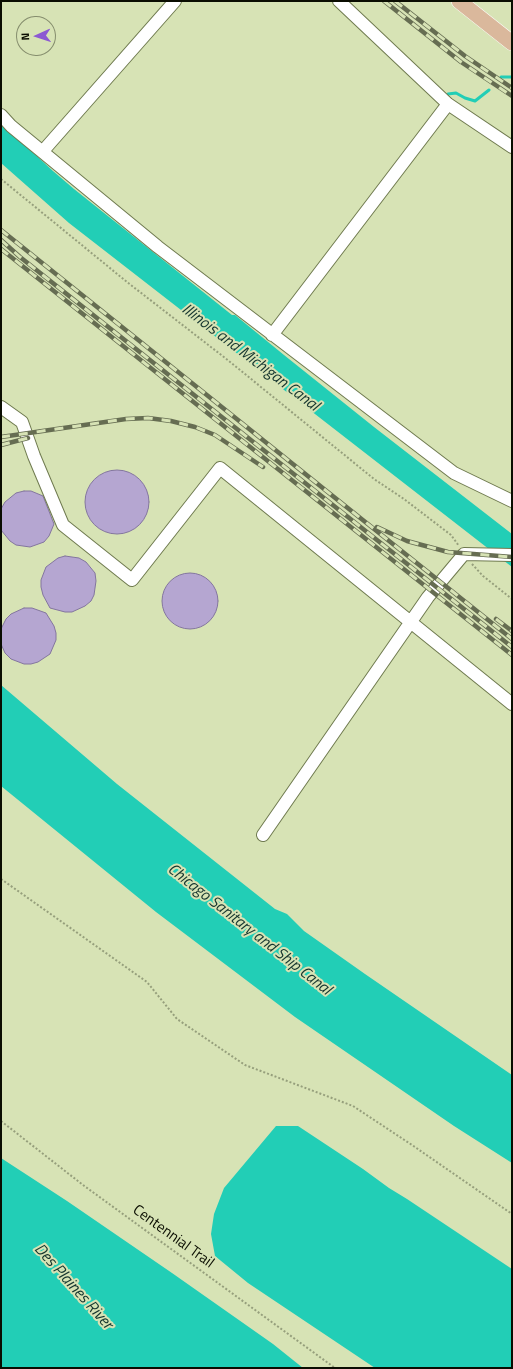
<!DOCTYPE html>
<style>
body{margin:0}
#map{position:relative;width:513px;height:1369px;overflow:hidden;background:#d7e3b5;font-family:"Titillium Web",sans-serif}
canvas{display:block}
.frame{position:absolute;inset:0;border:2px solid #0a0d01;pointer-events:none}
.north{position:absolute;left:16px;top:16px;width:40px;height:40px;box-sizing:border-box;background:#d7e3b5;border:1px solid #858d6d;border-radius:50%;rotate:267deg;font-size:11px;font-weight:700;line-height:16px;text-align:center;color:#0a0d01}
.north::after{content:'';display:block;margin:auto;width:14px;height:18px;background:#8c59d2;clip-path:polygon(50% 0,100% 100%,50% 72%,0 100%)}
</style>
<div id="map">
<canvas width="513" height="1369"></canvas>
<div class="frame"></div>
<div class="north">N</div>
</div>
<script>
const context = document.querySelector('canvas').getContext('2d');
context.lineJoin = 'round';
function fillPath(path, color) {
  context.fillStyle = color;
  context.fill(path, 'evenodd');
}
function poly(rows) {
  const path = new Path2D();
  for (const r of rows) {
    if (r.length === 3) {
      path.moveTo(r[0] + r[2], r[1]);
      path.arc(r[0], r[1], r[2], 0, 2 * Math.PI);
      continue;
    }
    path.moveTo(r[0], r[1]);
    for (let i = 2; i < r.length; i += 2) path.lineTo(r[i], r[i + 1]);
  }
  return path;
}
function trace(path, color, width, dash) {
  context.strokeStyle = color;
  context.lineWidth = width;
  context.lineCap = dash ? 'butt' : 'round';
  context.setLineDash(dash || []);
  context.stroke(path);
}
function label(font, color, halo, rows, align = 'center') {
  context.font = font + ' "Titillium Web",sans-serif';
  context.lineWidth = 4;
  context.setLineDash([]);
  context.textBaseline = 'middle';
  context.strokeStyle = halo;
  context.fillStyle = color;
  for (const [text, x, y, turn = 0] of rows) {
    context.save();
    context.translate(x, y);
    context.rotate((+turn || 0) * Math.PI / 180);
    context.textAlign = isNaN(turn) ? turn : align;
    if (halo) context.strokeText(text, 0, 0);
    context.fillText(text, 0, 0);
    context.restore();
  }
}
fillPath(poly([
 [1,123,53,171,74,189,232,315,235,315,284,355,374,427,512,534,512,567,69,223,1,163],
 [1,685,117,784,275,909,287,914,304,931,365,974,512,1075,512,1163,454,1126,295,1017,156,912,1,786],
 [276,1126,298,1126,363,1169,389,1188,407,1199,512,1269,512,1368,375,1368,248,1283,215,1256,211,1234,214,1214,224,1188],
 [1,1158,67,1201,172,1273,273,1344,303,1368,1,1368]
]), '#22ceb6');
trace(poly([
 [501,77,512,77],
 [448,94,456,93,465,98,475,101,489,90]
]), '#22ceb6', 3);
const building = poly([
 [117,502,32],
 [24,491,31,491,43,496,54,524,49,536,44,542,30,547,16,545,10,541,1,530,1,509,5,502,16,493,24,491],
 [65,556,79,558,86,562,95,573,96,581,94,595,91,601,85,606,72,612,65,612,50,608,43,595,41,587,41,580,46,567,58,558,65,556],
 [190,601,28],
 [24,608,32,608,46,613,54,626,56,633,56,640,50,654,38,662,31,664,24,664,11,659,5,653,1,644,1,629,6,619,11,614,24,608]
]);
fillPath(building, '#b5a6d1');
trace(building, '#83759e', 1);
const minor = poly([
 [339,1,448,104,512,147],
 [1,115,11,126,158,247,454,473,512,501],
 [43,151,175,1],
 [272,335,448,104],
 [1,407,22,422,34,456,63,525,132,580,220,468,512,704],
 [263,835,428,597,464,554,512,555]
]);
const major = poly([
 [459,1,512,43]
]);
trace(minor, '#6f7a4f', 14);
trace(major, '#fff', 16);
trace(poly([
 [1,179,127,282,229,361,374,479,404,499,451,535,459,546],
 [472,564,483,576,512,599],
 [1,879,147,982,177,1019,245,1065,353,1106,412,1145,512,1214],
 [1,1121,83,1185,335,1368]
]), '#969f7c', 2, [2, 2]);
trace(minor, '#fff', 12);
trace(major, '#dab89c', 15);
const rail = poly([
 [384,1,461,62,512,96],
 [395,1,465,56,512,88],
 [1,230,339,501,512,639],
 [1,240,20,257,512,647],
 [1,249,512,655],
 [1,437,126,419,148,418,171,421,195,427,215,435,263,467],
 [1,445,28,438],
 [377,527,407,541,448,552,512,557],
 [496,619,512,631]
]);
trace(rail, '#666d52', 4.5);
trace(rail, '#d7e3b5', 3, [9]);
label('15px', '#0a0d01', '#d7e3b5', [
 ["Centennial Trail",173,1237,36]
]);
label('italic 16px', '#14342e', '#d7e3b5', [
 ["Illinois and Michigan Canal",250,358,37],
 ["Chicago Sanitary and Ship Canal",249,930,38],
 ["Des Plaines River",73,1287,48]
]);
</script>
